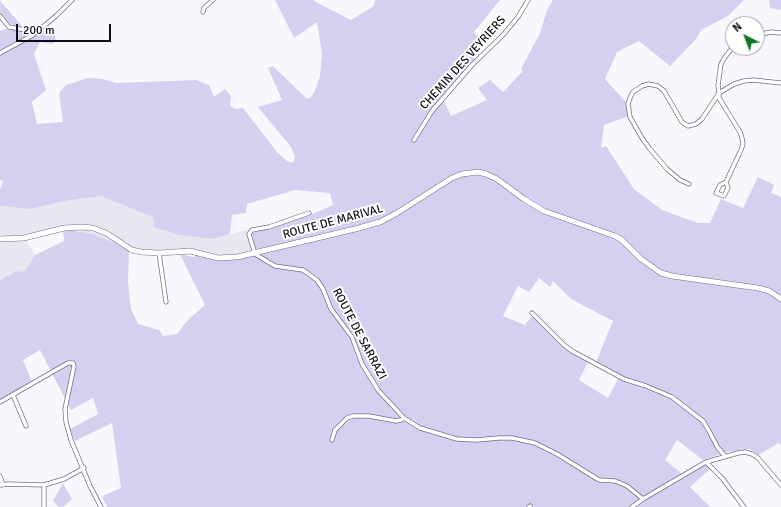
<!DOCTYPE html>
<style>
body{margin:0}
#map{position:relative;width:781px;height:507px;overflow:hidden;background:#f9f7fe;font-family:Signika,sans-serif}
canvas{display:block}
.north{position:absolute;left:725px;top:16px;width:40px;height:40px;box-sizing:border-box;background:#fff;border:1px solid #9f9ea3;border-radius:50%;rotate:318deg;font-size:11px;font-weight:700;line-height:16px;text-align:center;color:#100d19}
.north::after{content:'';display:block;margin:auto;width:14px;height:18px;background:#167424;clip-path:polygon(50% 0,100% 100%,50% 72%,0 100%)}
.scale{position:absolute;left:16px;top:24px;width:95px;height:18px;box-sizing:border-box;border:2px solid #100d19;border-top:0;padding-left:5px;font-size:12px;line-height:14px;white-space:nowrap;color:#100d19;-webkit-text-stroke:3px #fff;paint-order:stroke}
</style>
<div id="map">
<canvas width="781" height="507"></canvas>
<div class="north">N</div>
<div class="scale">200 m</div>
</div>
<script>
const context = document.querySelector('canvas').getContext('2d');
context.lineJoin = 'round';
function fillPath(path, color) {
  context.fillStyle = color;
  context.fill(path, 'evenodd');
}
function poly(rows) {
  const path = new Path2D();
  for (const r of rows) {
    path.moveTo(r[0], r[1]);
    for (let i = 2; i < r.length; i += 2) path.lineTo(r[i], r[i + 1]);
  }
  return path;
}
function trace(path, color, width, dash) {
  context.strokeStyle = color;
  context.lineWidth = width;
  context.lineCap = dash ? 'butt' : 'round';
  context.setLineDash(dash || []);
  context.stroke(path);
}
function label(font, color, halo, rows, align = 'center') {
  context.font = font + ' Signika,sans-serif';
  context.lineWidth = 4;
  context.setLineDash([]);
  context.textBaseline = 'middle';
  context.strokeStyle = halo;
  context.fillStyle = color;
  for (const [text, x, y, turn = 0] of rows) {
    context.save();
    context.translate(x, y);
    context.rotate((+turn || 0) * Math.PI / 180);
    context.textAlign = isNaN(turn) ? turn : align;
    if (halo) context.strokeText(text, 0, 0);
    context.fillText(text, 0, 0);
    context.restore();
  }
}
fillPath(poly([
 [101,196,213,239,247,230,253,255,242,258,185,253,146,254,63,229,25,239,35,255,25,271,15,272,0,280,0,206,30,209,65,201]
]), '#e8e7f0');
fillPath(poly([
 [0,0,2,3,22,26,13,25,9,23,0,12],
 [275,0,314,0,314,1,351,20,374,6,375,0,500,0,474,32,478,37,465,51,475,59,442,97,451,116,487,100,478,88,490,80,503,92,523,71,521,69,540,33,547,10,553,0,744,0,728,16,701,30,696,39,670,66,639,41,617,52,605,79,627,103,629,116,604,125,601,148,606,146,634,189,662,210,698,223,710,223,721,199,743,208,758,177,774,185,771,193,781,197,781,446,779,443,758,455,750,449,727,452,703,460,677,440,665,460,685,476,706,464,710,469,690,487,710,507,107,507,102,496,121,488,112,423,75,441,70,429,98,414,93,398,71,410,40,350,23,360,32,382,0,401,0,280,15,272,25,271,35,255,64,241,63,229,93,234,129,249,128,282,131,309,138,324,159,330,163,336,177,334,187,321,205,305,180,254,193,257,200,255,213,259,257,253,252,236,252,231,271,228,290,222,308,216,333,205,330,193,295,190,247,204,246,213,232,215,230,234,213,239,179,235,154,227,153,217,101,196,65,201,30,209,0,206,0,190,3,181,0,180,0,31,5,29,28,32,35,36,47,27,54,30,56,41,53,44,40,42,34,54,46,90,32,102,37,124,63,122,59,93,66,85,88,78,103,79,116,83,196,80,209,85,214,97,225,89,231,96,230,106,235,109,243,108,277,152,287,161,293,163,295,157,291,147,258,107,282,100,268,68,273,66,307,99,311,97,314,93,320,76,322,53,317,22,294,38],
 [539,278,550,287,553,281,571,299,613,321,596,362,620,375,608,398,579,380,588,362,560,345,532,316,525,325,503,316,518,286,529,292],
 [769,0,781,0,781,10,770,8],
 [63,483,72,499,63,507,59,507,53,501]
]), '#d6cff0');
const street = poly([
 [203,12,204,8,213,0],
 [0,16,9,27,37,32],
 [757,35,771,32,781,33],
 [0,53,33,35,56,16,72,0],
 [414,140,432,111,472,65,503,35,518,17,528,0],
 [726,182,728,188,724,196,716,193,720,185,726,182,741,150,743,144,742,138,740,132,719,98,719,93,734,84,744,81,753,80,781,83],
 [689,184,680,180,667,169,650,149,642,138,630,117,628,104,630,98,633,92,642,86,649,84,658,86,664,91,682,122,688,126,696,124,702,119,719,93,718,85,721,64,725,57,733,47],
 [309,213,269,227,252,230,249,234,255,254,275,266,303,270,317,280,323,289,331,309,352,337,362,364,378,390,404,418,420,428,457,439,476,440,499,438,512,438,535,443,557,454,599,480,615,481,627,486,643,499,706,462,738,453,745,452,752,454,758,458,781,485],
 [159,253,166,302],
 [532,313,564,345,572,351,624,379,646,386,672,397,703,421,709,431,718,448,725,456],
 [13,395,26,426],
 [0,402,68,363,73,363,74,366,65,409,66,422,71,440,90,486,101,507],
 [332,440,335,430,347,418,353,416,369,416,396,421,401,420,404,418],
 [706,462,722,478,744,507],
 [0,476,3,485],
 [0,485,8,484,44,485,64,479,84,468],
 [44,485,44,507],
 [529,507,530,506],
 [632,507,643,499]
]);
const secondary = poly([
 [0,239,24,238,64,228,81,227,93,228,106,233,132,250,141,252,159,253,190,251,218,258,237,257,355,229,380,222,397,213,452,178,462,174,478,172,486,174,497,179,524,199,544,211,615,236,622,240,641,259,661,273,672,276,758,288,769,291,781,299]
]);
trace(street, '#766f8e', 5);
trace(secondary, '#766f8e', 6);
trace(street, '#fff', 3.5);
trace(secondary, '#fff', 5);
label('12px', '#100d19', '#fff', [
 ["CHEMIN DES VEYRIERS",463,63,-48],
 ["ROUTE DE MARIVAL",333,222,-15],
 ["ROUTE DE SARRAZI",359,334,62]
]);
</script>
